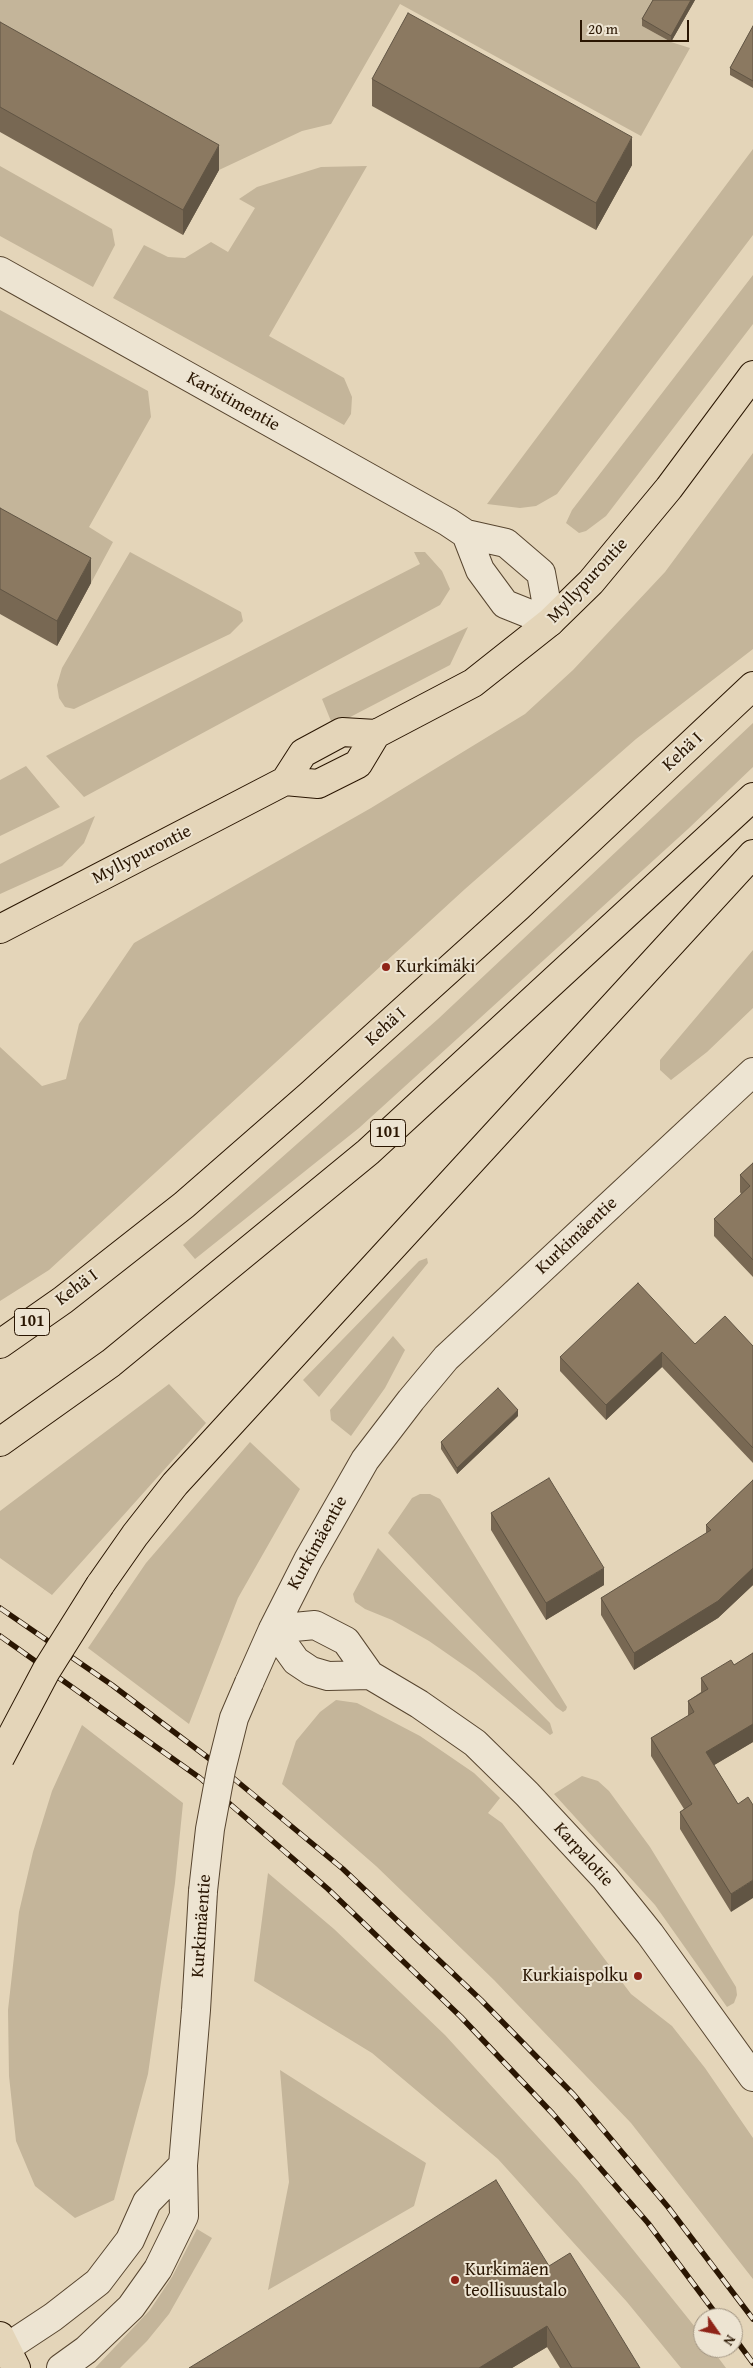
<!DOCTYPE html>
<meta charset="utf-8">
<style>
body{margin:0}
#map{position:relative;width:753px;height:2368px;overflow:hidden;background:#e4d5b9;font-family:"Gentium Book Plus",serif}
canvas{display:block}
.north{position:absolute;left:693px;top:2308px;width:50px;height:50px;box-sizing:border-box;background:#ede4d2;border:1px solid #9f927f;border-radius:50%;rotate:123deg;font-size:14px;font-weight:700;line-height:20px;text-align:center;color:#2a1602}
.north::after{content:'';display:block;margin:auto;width:18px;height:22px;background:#8f2418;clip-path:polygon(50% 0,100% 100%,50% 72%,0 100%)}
.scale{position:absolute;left:580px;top:20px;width:109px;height:22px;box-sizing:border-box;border:2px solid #2a1602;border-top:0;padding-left:6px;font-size:15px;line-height:18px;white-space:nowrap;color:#2a1602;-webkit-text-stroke:4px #ede4d2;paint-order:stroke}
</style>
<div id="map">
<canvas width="753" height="2368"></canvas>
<div class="north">N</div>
<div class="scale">20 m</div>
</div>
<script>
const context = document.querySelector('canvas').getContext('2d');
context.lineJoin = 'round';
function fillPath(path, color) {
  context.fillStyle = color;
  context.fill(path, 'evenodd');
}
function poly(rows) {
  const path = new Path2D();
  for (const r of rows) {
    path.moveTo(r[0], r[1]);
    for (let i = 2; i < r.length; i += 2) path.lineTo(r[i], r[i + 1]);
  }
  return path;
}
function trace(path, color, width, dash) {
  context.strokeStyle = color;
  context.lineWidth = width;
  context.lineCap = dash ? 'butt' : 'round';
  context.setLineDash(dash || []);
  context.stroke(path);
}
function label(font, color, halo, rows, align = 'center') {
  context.font = font + ' "Gentium Book Plus",serif';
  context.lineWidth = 4;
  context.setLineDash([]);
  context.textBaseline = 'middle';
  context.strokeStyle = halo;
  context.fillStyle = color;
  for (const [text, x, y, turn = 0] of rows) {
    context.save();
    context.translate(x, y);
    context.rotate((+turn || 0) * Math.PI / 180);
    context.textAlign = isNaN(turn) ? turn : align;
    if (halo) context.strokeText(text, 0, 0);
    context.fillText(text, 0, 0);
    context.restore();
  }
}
fillPath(poly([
 [0,0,656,0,642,26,671,42,690,48,641,136,400,4,331,124,302,131,219,170,0,47],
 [753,149,753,235,557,494,536,506,520,508,487,504],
 [0,166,112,229,115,245,93,287,0,236],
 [367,166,269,336,344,378,352,397,351,414,344,425,113,298,144,245,168,257,185,258,211,242,228,252,255,208,239,199,257,187,321,167],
 [753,275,753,324,606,516,586,531,579,533,566,523,572,510],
 [0,310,148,391,151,417,89,527,113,542,91,583,0,533],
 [753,453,753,649,636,739,465,889,49,1270,0,1301,0,1047,42,1086,66,1079,79,1024,134,943,371,808,525,714,573,670,665,572],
 [130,552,241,612,243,621,230,634,74,709,65,707,59,698,57,685,62,668],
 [414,552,425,552,442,571,450,589,440,605,84,797,46,756,420,564],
 [468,627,450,665,333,726,322,699],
 [753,723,753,767,688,829,359,1128,195,1259,183,1245,438,1019],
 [26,766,60,807,0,836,0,780],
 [95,816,84,843,62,866,0,894,0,864],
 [753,950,753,1008,707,1052,671,1080,660,1070,660,1060],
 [427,1258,428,1263,319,1397,303,1380,419,1261],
 [393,1336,405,1350,385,1388,351,1436,331,1420,330,1410],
 [169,1384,206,1423,52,1595,0,1558,0,1511],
 [250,1442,300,1489,238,1598,189,1724,88,1648,146,1563],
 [420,1494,430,1494,440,1499,567,1707,566,1710,563,1712,556,1707,388,1533,412,1498],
 [378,1548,550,1723,553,1733,550,1735,475,1673,429,1641,392,1620,365,1609,355,1602,353,1594],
 [336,1700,357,1703,420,1736,474,1773,500,1798,488,1813,502,1823,631,1994,672,2026,705,2068,753,2138,753,2279,631,2123,494,1980,376,1866,282,1784,296,1741,320,1712],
 [82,1725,183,1803,175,1883,148,2074,114,2200,75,2218,35,2186,16,2141,9,2076,8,2010,19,1912,33,1852,52,1791],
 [582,1776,598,1781,609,1791,650,1847,736,1987,737,1995,734,2003,727,2007,655,1905,554,1794],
 [268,1873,334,1929,445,2035,578,2181,703,2337,703,2348,711,2348,726,2368,681,2368,627,2302,498,2159,372,2053,254,1981],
 [280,2070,426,2163,414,2206,268,2290,289,2182],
 [197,2229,212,2238,169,2314,147,2341,120,2368,95,2368,150,2310,172,2277]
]), '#c4b59a');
const minor = poly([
 [0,271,448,522,466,534,506,543,541,573,550,622],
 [466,534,480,570,505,604,550,622],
 [273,1629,315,1625,346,1641,370,1675,419,1704,475,1743,527,1794,605,1878,650,1934,753,2077],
 [273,1629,296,1661,311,1671,328,1676,370,1675],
 [249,1683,273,1629,308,1560,365,1460,411,1400,446,1358,753,1072],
 [0,2352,53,2317,98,2282,130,2240,147,2202,183,2165],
 [61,2368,86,2350,131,2307,158,2269,184,2216,183,2165,196,2010,203,1891]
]);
const major = poly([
 [285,781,318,784,358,764,376,734],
 [0,929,285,781,303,753,342,732,376,734,473,683,550,622,591,582,669,488,753,375]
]);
const highway = poly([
 [0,1344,63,1300,184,1205,310,1095,518,907,753,686],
 [0,1442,111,1363,368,1152,753,797],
 [100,1585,135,1535,175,1484,753,854],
 [0,2336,16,2368]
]);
trace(minor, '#584630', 30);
trace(major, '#2a1602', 30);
trace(highway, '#2a1602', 30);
trace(minor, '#ede4d2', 28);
trace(major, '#e4d5b9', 28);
trace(highway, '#e4d5b9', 28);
const rail = poly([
 [0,1608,112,1685,215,1763,343,1869,481,2000,574,2095,668,2207,753,2319],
 [0,1636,200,1778,328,1889,461,2017,553,2114,648,2223,719,2318],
 [733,2336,753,2363]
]);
trace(rail, '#2a1602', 5.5);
trace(rail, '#ede4d2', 4, [11]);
const minorBridge = poly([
 [203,1891,210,1829,221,1770,234,1718,249,1683]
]);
const highwayBridge = poly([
 [0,1758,46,1671,100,1585]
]);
trace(minorBridge, '#584630', 30, []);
trace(highwayBridge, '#2a1602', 30, []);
trace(minorBridge, '#ede4d2', 28);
trace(highwayBridge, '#e4d5b9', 28);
fillPath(poly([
 [653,0,695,0,671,42,642,26,642,19],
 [0,22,219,170,183,235,0,132],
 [753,26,753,88,730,75,730,68],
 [372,79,632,165,596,230,372,106],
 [0,508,91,583,57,646,0,614],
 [753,1163,753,1277,714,1236,714,1219,741,1194,740,1192,740,1175],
 [695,1344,753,1346,753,1463,662,1367,606,1420,560,1371,560,1357],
 [518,1416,457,1474,441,1449,441,1442],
 [753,1480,753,1585,718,1618,634,1670,601,1615,601,1598,706,1534,706,1525],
 [491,1513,604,1585,546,1620,491,1530],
 [753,1653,753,1742,714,1765,738,1804,731,1912,680,1829,680,1812,684,1809,651,1756,651,1738,688,1716,688,1701,701,1692,701,1678,734,1665],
 [549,2266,640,2368,560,2368,547,2347,512,2368,189,2368]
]), '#786853');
fillPath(poly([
 [691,0,695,0,671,42,671,36],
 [632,137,632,165,596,230,596,203],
 [219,145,219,170,183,235,183,210],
 [91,558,91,583,57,646,57,621],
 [662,1352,662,1367,606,1420,606,1405],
 [518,1410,518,1416,457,1474,457,1468],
 [604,1568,604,1585,546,1620,546,1603],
 [753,1568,753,1585,718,1618,634,1670,634,1653],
 [753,1724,753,1742,706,1770,706,1752],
 [753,1880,753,1898,731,1912,731,1894],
 [547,2326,547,2347,512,2368,479,2368]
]), '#615544');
const building = poly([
 [653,0,691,0,671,36,642,19,653,0],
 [408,13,632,137,596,203,372,79,408,13],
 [0,22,219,145,183,210,0,107,0,22],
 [753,26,753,81,730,68,753,26],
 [0,508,91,558,57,621,0,589,0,508],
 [753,1163,753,1260,714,1219,750,1186,740,1175,753,1163],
 [638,1283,695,1344,725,1316,753,1346,753,1448,662,1352,606,1405,560,1357,638,1283],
 [498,1388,518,1410,457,1468,441,1442,498,1388],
 [549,1478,604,1568,546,1603,491,1513,549,1478],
 [753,1480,753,1568,718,1601,634,1653,601,1598,711,1530,706,1525,753,1480],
 [753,1653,753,1724,706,1752,738,1804,748,1797,753,1805,753,1880,731,1894,680,1812,692,1804,651,1738,694,1712,688,1701,708,1689,701,1678,731,1660,734,1665,753,1653],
 [496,2180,549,2266,570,2253,640,2368,572,2368,547,2326,479,2368,189,2368,496,2180]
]);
fillPath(building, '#8b7961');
trace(building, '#615544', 1);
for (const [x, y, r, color] of [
 [386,967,5,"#8f2418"],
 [638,1976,5,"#8f2418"],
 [455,2280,5,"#8f2418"]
]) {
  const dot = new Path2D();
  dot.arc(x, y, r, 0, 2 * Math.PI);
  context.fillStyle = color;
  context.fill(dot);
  trace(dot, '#ede4d2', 2);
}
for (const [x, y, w] of [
 [388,1133,35],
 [32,1322,35]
]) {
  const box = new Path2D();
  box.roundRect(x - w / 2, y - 13.5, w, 27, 4);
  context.fillStyle = '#ede4d2';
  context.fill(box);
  trace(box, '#2a1602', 1);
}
label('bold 16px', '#2a1602', null, [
 ["101",388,1133],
 ["101",32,1322]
]);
label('18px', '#2a1602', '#ede4d2', [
 ["Karistimentie",233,402,29],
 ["Myllypurontie",588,581,-47],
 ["Kehä I",683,752,-43],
 ["Myllypurontie",142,855,-27],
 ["Kehä I",386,1027,-42],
 ["Kurkimäentie",577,1236,-43],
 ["Kehä I",77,1288,-37],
 ["Kurkimäentie",318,1543,-61],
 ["Karpalotie",583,1855,48],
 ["Kurkimäentie",202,1926,-86]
]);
label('18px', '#2a1602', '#ede4d2', [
 ["Kurkimäki",396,967],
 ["Kurkiaispolku",628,1976,"right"],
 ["Kurkimäen",465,2270],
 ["teollisuustalo",465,2291]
], 'left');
</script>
